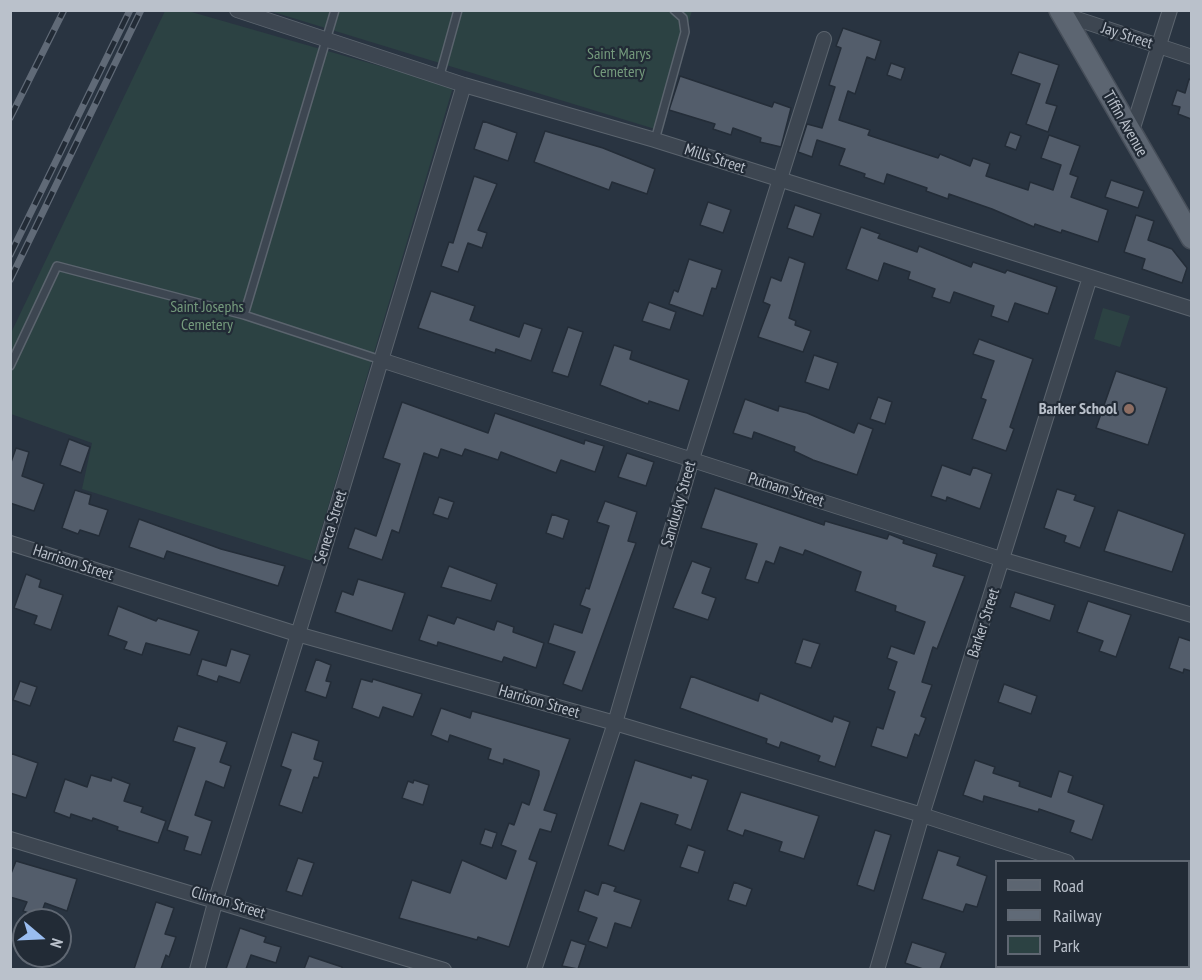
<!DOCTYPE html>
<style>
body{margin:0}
#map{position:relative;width:1202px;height:980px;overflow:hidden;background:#293441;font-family:"PT Sans Narrow",sans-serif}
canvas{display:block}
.frame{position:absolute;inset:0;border:12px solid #bac1cb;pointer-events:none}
.legend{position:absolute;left:995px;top:860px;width:195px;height:108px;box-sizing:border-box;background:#222b36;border:2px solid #5f6772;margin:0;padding:8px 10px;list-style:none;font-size:18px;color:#bac1cb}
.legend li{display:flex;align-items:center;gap:12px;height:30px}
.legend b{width:30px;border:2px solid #5f6772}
.north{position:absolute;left:12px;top:908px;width:60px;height:60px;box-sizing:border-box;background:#222b36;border:2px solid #5f6772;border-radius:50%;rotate:109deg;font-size:16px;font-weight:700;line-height:24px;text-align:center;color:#bac1cb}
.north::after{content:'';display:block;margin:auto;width:21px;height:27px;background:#9abdf0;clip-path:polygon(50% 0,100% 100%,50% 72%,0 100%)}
</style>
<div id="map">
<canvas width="1202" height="980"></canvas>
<div class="frame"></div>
<ul class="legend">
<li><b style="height:8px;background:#5c6571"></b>Road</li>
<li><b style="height:8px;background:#606a77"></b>Railway</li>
<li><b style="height:16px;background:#2c4243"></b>Park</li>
</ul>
<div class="north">N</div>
</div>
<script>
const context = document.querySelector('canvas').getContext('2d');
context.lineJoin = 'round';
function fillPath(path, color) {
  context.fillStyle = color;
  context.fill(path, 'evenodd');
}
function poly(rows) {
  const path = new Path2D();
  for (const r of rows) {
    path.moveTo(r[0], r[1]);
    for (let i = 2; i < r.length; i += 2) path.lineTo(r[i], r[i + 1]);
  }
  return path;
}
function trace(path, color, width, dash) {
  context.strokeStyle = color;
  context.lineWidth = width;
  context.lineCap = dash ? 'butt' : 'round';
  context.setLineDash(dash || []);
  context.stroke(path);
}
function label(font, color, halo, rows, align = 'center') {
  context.font = font + ' "PT Sans Narrow",sans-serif';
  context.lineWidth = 4.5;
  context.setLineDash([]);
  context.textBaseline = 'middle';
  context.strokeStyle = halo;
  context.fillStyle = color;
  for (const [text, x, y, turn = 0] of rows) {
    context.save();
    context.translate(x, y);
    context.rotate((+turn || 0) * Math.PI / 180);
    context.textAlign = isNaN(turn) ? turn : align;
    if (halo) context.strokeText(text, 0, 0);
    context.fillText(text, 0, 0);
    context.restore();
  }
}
fillPath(poly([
 [165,11,188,11,453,87,312,561,82,489,92,443,11,414,10,335],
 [270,11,692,11,655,129],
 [1103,308,1130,316,1120,347,1094,339]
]), '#2c4243');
const building = poly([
 [843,28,881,41,875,60,867,57,855,94,848,91,839,120,870,130,868,135,938,158,940,154,970,166,973,158,990,164,986,176,1028,190,1030,182,1053,190,1061,165,1041,158,1049,135,1080,146,1070,174,1078,177,1071,197,1108,210,1098,242,1062,230,1061,233,1035,224,1034,227,992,209,949,194,948,199,926,191,927,188,887,174,884,184,864,177,865,174,839,165,845,149,817,140,812,157,798,152,807,124,822,128,835,87,829,85,841,48,836,46,843,28],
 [1019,52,1059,65,1046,103,1057,106,1048,132,1026,124,1040,84,1011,74,1019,52],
 [891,63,905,68,901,80,887,75,891,63],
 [680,76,772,107,774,102,791,108,781,147,760,142,761,138,733,128,731,135,713,129,715,124,669,110,680,76],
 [1189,79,1191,80,1191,119,1178,114,1180,107,1172,105,1177,90,1185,93,1189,79],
 [483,121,517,133,508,161,474,149,483,121],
 [545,131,603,148,655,169,647,194,612,182,609,190,534,162,545,131],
 [1010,132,1021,136,1016,150,1005,146,1010,132],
 [474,176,497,184,478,230,487,233,482,248,468,243,458,272,441,266,449,242,453,243,474,176],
 [1111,180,1144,191,1138,208,1105,197,1111,180],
 [708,202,731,210,723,233,700,225,708,202],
 [795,205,821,214,813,237,787,228,795,205],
 [1136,215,1154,221,1148,240,1172,249,1187,268,1182,283,1142,269,1145,259,1124,252,1136,215],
 [861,227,880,234,878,238,917,252,919,246,971,267,973,262,1005,273,1007,270,1057,287,1048,314,1015,303,1008,322,991,316,994,306,954,292,950,303,932,297,935,289,908,279,910,272,884,263,878,281,846,269,861,227],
 [789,257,805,263,789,318,796,321,795,325,811,331,803,352,758,337,770,305,763,302,771,277,781,281,789,257],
 [689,259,722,270,716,289,712,288,703,316,669,304,674,290,678,292,689,259],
 [431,291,475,306,470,320,519,337,524,323,542,329,531,361,496,349,495,353,418,328,431,291],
 [649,302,676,312,670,330,642,321,649,302],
 [568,327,583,332,568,377,552,372,568,327],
 [979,339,1033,359,1010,427,1014,429,1006,451,972,439,986,400,981,398,994,361,973,354,979,339],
 [614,345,632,351,630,359,689,380,679,411,649,401,648,404,600,385,614,345],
 [814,355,838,363,829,390,805,382,814,355],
 [1116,371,1167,388,1148,445,1096,428,1116,371],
 [878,397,892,402,885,424,870,419,878,397],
 [745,399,778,411,779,406,807,413,854,433,858,423,873,429,857,475,813,460,794,451,795,447,754,432,752,439,733,433,745,399],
 [402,402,488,433,495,413,584,444,585,440,604,446,595,472,561,460,556,473,501,452,498,460,465,449,462,456,441,449,438,458,424,453,399,533,392,530,382,560,348,548,355,528,376,536,400,464,383,458,402,402],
 [69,439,90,447,81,473,60,465,69,439],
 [16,448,29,452,22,476,44,484,34,511,10,503,10,465,16,448],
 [627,453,654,462,646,486,618,477,627,453],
 [942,465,970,475,973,467,992,474,980,509,947,497,946,501,931,496,942,465],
 [715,488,824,525,825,521,887,539,889,534,904,540,903,543,937,554,933,566,965,576,937,649,933,647,922,682,932,685,921,716,926,718,919,736,915,734,907,758,871,746,877,727,883,729,895,692,888,689,897,662,887,658,891,646,914,654,925,622,895,611,896,606,855,591,861,572,805,550,803,555,780,547,774,564,766,561,758,583,745,579,757,544,701,528,715,488],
 [1057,489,1076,495,1074,500,1095,507,1080,548,1064,542,1066,536,1044,528,1057,489],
 [75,490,91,495,89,504,108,510,99,536,80,530,78,534,62,528,75,490],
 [439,497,454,502,448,519,433,514,439,497],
 [605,501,637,512,628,541,636,543,582,691,563,684,575,652,548,643,554,624,582,633,590,609,580,605,586,588,589,589,609,526,597,522,605,501],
 [1118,510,1185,534,1172,572,1104,551,1118,510],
 [552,514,569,520,563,539,546,533,552,514],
 [139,519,221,549,285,566,278,586,167,551,164,559,129,547,139,519],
 [692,561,711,568,702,593,716,598,708,620,673,608,692,561],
 [449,566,497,584,491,601,441,587,449,566],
 [26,574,41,580,39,587,63,595,51,630,34,624,37,616,14,608,26,574],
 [358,579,405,593,392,631,335,612,342,591,353,595,358,579],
 [1015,592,1055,605,1050,621,1010,607,1015,592],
 [1088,601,1131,615,1116,657,1099,651,1103,641,1077,632,1088,601],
 [118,606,156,621,158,618,199,631,190,655,146,643,142,655,124,649,127,642,108,635,118,606],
 [428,615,454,624,457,617,494,630,497,621,514,627,513,632,544,643,536,668,504,657,502,662,438,642,437,646,419,640,428,615],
 [1179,637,1191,641,1191,671,1184,669,1183,673,1169,668,1179,637],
 [803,639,820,644,811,668,795,663,803,639],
 [231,649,250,655,240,683,219,676,217,682,197,675,202,659,226,666,231,649],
 [316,659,331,665,326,681,331,682,326,698,305,691,316,659],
 [691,676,758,701,760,693,832,722,834,716,850,722,835,767,818,761,820,756,781,742,779,748,766,743,767,739,680,708,691,676],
 [361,679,372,682,373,679,422,694,413,717,383,707,379,718,352,708,361,679],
 [20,681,37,687,30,706,13,700,20,681],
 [1004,684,1037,696,1031,714,998,702,1004,684],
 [441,708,470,718,472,711,570,739,544,810,557,814,551,832,540,829,529,859,537,862,509,947,478,937,477,940,399,918,412,880,450,893,462,860,506,879,516,851,501,845,509,823,514,825,522,802,529,805,539,775,539,771,504,759,503,764,488,759,491,749,450,735,448,742,431,735,441,708],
 [178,726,227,742,220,762,231,766,224,788,206,781,195,815,212,821,201,855,184,850,188,837,167,830,195,748,173,741,178,726],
 [292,732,319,741,314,759,323,762,318,778,314,777,302,813,279,805,291,770,281,766,292,732],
 [10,753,38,763,26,798,10,793,10,753],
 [635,760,691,778,692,775,708,780,691,830,675,824,678,815,641,803,624,851,608,845,635,760],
 [975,760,995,767,993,773,1020,782,1019,786,1051,797,1059,771,1073,776,1068,792,1104,805,1092,840,1070,832,1074,821,1039,809,1038,812,984,796,983,802,963,795,975,760],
 [91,775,111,781,112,777,130,784,124,801,143,807,141,812,166,821,158,843,117,830,118,827,93,818,92,821,71,814,70,818,54,812,65,779,87,787,91,775],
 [414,780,429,785,423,805,402,798,408,781,413,783,414,780],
 [741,792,819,816,804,859,779,851,782,842,745,830,743,836,727,830,741,792],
 [485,829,497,833,492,848,480,844,485,829],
 [875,830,891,835,874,891,857,885,875,830],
 [688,845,705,851,698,873,680,867,688,845],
 [938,850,960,857,957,865,987,876,977,907,966,904,963,912,922,899,938,850],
 [298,858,314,863,302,896,286,891,298,858],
 [16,861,77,879,67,911,45,903,40,917,23,911,27,902,10,897,10,876,16,861],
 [602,882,616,887,614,891,641,900,631,928,615,923,607,948,588,941,597,918,578,911,585,890,598,895,602,882],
 [734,882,752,889,746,906,728,900,734,882],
 [156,902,174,908,165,934,176,937,169,957,166,955,161,969,134,969,156,902],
 [240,928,266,937,264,942,281,947,276,963,251,955,246,969,226,969,240,928],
 [571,940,586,945,578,969,562,966,571,940],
 [912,942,946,953,940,969,923,969,905,963,912,942],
 [309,956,342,967,342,969,304,969,309,956]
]);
fillPath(building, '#535d6b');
trace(building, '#242d38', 1.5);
const lane = poly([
 [440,75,458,10],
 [655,140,685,32,683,18,674,10],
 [244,315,335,10],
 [10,366,57,266,244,315,381,360]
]);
const street = poly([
 [237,10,464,85,655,140,1192,309],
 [1062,14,1192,57],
 [1131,134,1170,10],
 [381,360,1004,560,1192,615],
 [10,543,297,634,615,723,922,815,1067,862],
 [10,839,444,970],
 [1188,901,1192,902],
 [197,970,216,899,320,563,464,85],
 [534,970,615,723,692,459,824,39],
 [877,970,922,815,1090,277]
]);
const primary = poly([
 [1060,10,1192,238]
]);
trace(lane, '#5b646e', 10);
trace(street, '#5b646e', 16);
trace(primary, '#474f5a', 24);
trace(lane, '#3d4651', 7);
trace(street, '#3d4651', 14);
trace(primary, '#5c6571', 21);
const rail = poly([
 [10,118,64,10],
 [10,255,130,10],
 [10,280,141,10]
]);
trace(rail, '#606a77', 7);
trace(rail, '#222b36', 4.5, [14]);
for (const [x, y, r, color] of [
 [1129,409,6,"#8d6e63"]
]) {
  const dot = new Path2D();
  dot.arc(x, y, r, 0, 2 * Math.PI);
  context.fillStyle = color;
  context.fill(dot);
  trace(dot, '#222b36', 2);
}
label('16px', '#bac1cb', '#222b36', [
 ["Jay Street",1127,36,18],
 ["Tiffin Avenue",1125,124,60],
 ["Mills Street",715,159,18],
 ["Putnam Street",786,490,18],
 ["Sandusky Street",679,504,-74],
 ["Seneca Street",331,527,-73],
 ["Harrison Street",73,563,18],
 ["Barker Street",984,623,-72],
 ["Harrison Street",539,702,16],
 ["Clinton Street",228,903,17]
]);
label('16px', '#749a7c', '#222b36', [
 ["Saint Marys",619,54],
 ["Cemetery",619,72],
 ["Saint Josephs",207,307],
 ["Cemetery",207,325]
]);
label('bold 16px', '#bac1cb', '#222b36', [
 ["Barker School",1117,409]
], 'right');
</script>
